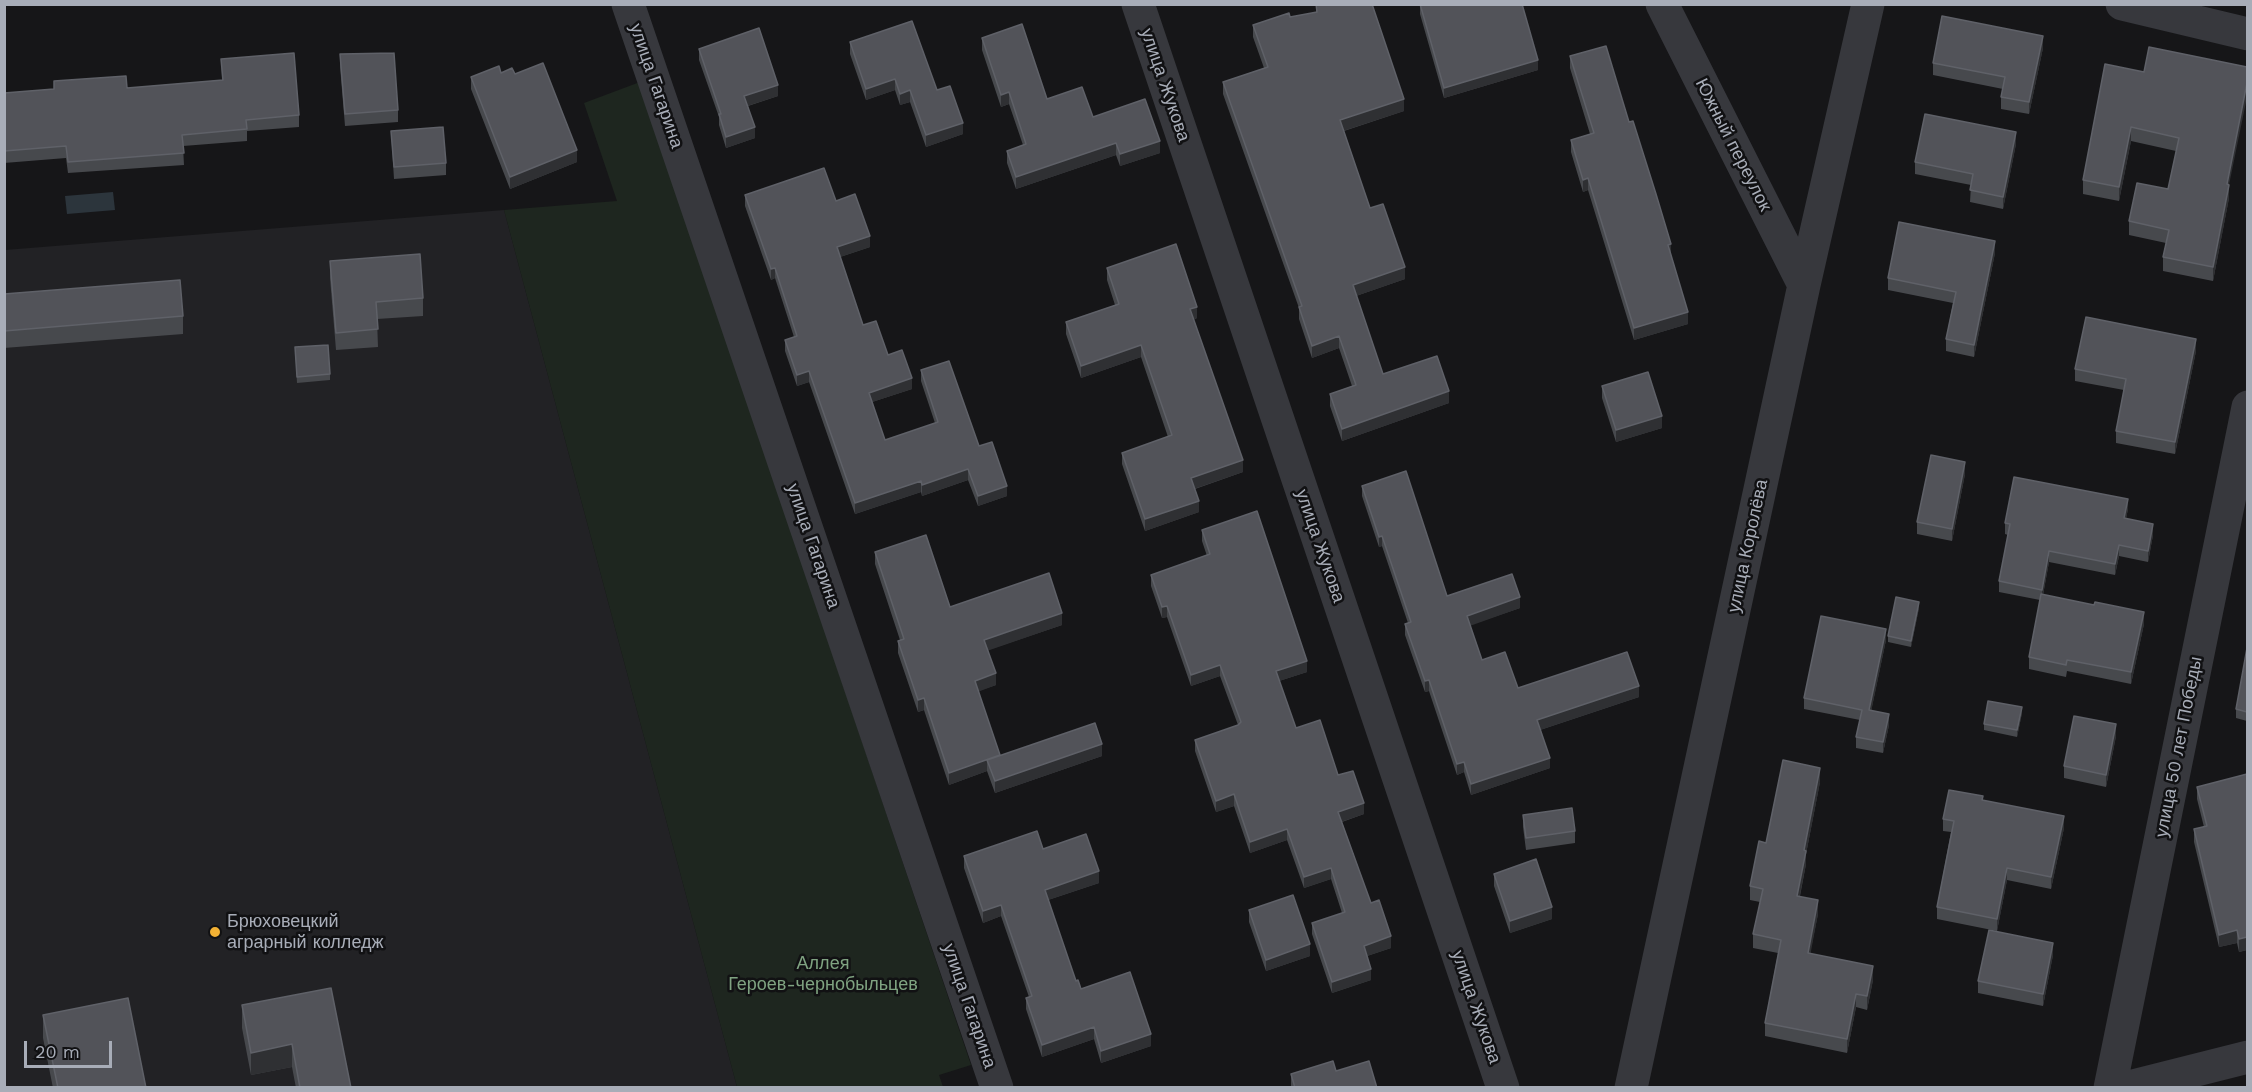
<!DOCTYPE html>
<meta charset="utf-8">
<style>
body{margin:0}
#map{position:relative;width:2252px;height:1092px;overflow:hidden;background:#161618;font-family:"Work Sans",sans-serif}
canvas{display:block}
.frame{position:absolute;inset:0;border:6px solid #a8adb8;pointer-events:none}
.scale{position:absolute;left:24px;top:1041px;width:88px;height:27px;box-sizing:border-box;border:3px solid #a8adb8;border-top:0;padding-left:8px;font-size:18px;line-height:21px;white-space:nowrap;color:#a8adb8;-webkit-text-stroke:4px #111113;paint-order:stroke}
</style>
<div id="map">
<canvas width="2252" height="1092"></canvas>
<div class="frame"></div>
<div class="scale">20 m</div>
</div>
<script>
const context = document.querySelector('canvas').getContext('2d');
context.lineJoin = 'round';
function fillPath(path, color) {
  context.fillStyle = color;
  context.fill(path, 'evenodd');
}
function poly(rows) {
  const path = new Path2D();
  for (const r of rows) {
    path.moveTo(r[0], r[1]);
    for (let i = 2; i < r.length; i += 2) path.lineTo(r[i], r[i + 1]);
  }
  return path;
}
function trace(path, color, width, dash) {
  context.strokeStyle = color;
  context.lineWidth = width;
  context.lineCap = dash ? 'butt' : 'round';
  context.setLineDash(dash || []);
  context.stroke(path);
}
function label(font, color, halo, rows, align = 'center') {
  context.font = font + ' "Work Sans",sans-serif';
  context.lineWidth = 5;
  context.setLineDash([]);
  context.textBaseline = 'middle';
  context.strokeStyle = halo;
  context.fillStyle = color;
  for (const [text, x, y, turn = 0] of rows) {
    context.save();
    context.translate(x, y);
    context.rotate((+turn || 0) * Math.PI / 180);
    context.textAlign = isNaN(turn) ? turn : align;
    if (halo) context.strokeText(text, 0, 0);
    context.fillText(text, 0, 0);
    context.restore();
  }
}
fillPath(poly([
 [504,210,737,1087,5,1088,5,250]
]), '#222225');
fillPath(poly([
 [640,82,971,1065,939,1075,943,1087,737,1087,504,210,617,201,584,103]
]), '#1e261f');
fillPath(poly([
 [113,192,115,210,67,214,65,196]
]), '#2c353c');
trace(poly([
 [628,4,997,1088],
 [1138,4,1503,1088],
 [1662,4,1804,285],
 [2122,4,2248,34],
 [1631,1088,1804,285,1868,4],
 [2110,1088,2248,407],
 [2125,1088,2248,1057]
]), '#37383d', 33);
fillPath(poly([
 [1316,4,1404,111,1344,131,1370,208,1405,279,1356,296,1383,374,1449,403,1342,441,1330,406,1330,394,1352,386,1339,348,1312,358,1299,319,1299,308,1223,94,1223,82,1264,68,1253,37,1253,25,1316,12],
 [1420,4,1538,70,1444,98,1420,14],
 [982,38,1047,99,1093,117,1160,153,1120,166,1116,155,1016,189,1007,163,1007,151,1023,145,1009,104,1001,107,982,50],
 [850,42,937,90,963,134,926,147,910,102,900,105,895,90,866,100,850,54],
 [2043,48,2029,114,2001,109,2001,97,2003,89,1933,75,1933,63],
 [699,49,778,96,748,106,755,138,726,148,719,125,719,117,699,60],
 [340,54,398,110,398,122,345,126,340,66],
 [1570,56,1671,256,1688,324,1634,340,1588,190,1583,192,1571,152,1571,140,1590,134,1570,68],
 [221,59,299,115,299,127,247,131,247,141,183,146,184,165,68,173,66,158,4,163,4,93,54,89,54,81,127,88,222,80],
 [2105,64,2229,185,2229,198,2213,281,2163,271,2163,257,2166,243,2129,235,2129,221,2168,189,2176,151,2131,141,2119,201,2083,194,2083,180],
 [501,73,515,74,577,162,510,189,471,89,471,77],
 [391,131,446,163,446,175,394,179],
 [2016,144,2003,209,1970,202,1971,185,1915,174,1915,162],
 [745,195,836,201,870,247,840,257,863,325,888,355,912,389,872,402,885,440,935,423,921,381,921,370,979,446,1007,496,978,506,968,480,922,496,921,492,855,514,809,382,797,386,785,351,785,340,794,337,775,278,771,280,745,206],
 [1995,253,1974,357,1946,351,1946,339,1953,303,1888,290,1888,278],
 [330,261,423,298,423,316,377,319,378,347,336,350,330,278],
 [1107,268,1197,318,1193,320,1243,472,1195,489,1199,512,1145,531,1122,464,1122,453,1168,437,1141,357,1081,378,1066,334,1066,322,1115,305,1107,280],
 [4,294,183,316,183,334,4,348],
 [295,347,330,374,330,380,297,383],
 [2196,351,2175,454,2116,443,2116,431,2124,390,2075,381,2075,369],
 [1602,386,1662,428,1616,442,1602,398],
 [1965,474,1952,541,1917,534,1917,522],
 [1362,486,1447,596,1520,608,1470,625,1482,660,1518,688,1639,697,1540,730,1550,768,1471,795,1464,772,1457,775,1429,691,1425,692,1405,635,1405,624,1408,623,1382,546,1379,547,1362,496],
 [2128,509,2126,518,2153,535,2148,562,2119,556,2115,575,2049,562,2043,595,2144,624,2131,684,2067,671,2066,677,2029,669,2029,657,2040,600,1999,592,1999,581,2008,535,2005,534,2005,523],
 [1202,530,1307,672,1279,681,1296,728,1338,775,1364,814,1342,822,1371,903,1391,948,1367,956,1371,980,1332,993,1312,934,1312,923,1342,913,1331,879,1304,888,1287,840,1250,853,1234,806,1216,812,1195,751,1195,740,1238,725,1220,676,1191,686,1167,617,1162,618,1151,586,1151,575,1207,556,1202,541],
 [875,552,950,607,1062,625,988,650,996,685,978,691,1000,755,1102,756,995,793,987,771,949,785,924,710,918,712,898,653,898,641,900,640,875,564],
 [1919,608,1911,647,1888,642,1888,636],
 [1886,640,1871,711,1889,725,1883,753,1856,748,1856,737,1860,720,1804,709,1804,698],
 [2247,648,2247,721,2236,718,2236,709],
 [2022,713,2017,737,1984,730,1984,724],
 [2116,736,2106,787,2064,778,2064,766],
 [2247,774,2247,950,2239,952,2237,943,2219,947,2194,842,2194,829,2204,827,2197,799,2197,787],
 [1820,782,1806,854,1806,864,1800,896,1818,914,1810,953,1873,980,1867,1010,1856,1007,1847,1053,1765,1036,1765,1023,1778,953,1753,948,1753,934,1760,902,1750,900,1750,886,1766,843],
 [1983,800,2064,828,2051,889,2007,880,1997,931,1937,919,1937,907,1951,832,1943,831,1943,819],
 [1523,815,1575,831,1575,843,1526,850,1523,827],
 [1043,849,1099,883,1048,900,1076,981,1081,989,1151,1046,1101,1063,1094,1039,1042,1057,1026,1009,1026,998,1029,997,1001,916,983,923,964,868,964,856],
 [1494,874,1552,919,1510,933,1494,886],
 [1249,910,1310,956,1266,971,1249,922],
 [2053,955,2043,1006,1978,993,1978,981],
 [242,1005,351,1088,296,1088,292,1067,251,1075,242,1028],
 [43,1015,146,1088,53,1088,43,1038],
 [1336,1071,1377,1088,1291,1088,1291,1074]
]), '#47494d');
fillPath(poly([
 [2043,36,2043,48,2029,114,2029,102],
 [1538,60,1538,70,1444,98,1444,88],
 [895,79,895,90,866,100,866,89],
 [2247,83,2247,97,2229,185,2229,198,2213,281,2213,267,2227,184],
 [778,85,778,96,744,107,744,96],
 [910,90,910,102,900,105,900,94],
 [1009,92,1009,104,1001,107,1001,95],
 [1404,99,1404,111,1340,132,1340,120],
 [963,123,963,134,926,147,926,135],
 [755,127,755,138,726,148,726,137],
 [2131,127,2131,141,2119,201,2119,187],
 [2016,132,2016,144,2003,209,2003,197],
 [1160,141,1160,153,1120,166,1120,154],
 [1116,143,1116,155,1016,189,1016,177],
 [577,150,577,162,510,189,510,177],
 [1588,178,1588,190,1583,192,1583,180],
 [870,236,870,247,837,258,837,247],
 [1995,241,1995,253,1974,357,1974,345],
 [1671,244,1671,256,1668,245],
 [1405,267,1405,279,1353,297,1353,285],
 [775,268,775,278,771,280,771,269],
 [1197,307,1197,318,1190,321,1190,309],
 [1688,312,1688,324,1634,340,1634,328],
 [1339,336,1339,348,1312,358,1312,346],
 [2196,339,2196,351,2175,454,2175,442],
 [1141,345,1141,357,1081,378,1081,366],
 [809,371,809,382,797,386,797,375],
 [912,378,912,389,869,403,869,393],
 [1449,391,1449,403,1342,441,1342,429],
 [1662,416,1662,428,1616,442,1616,430],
 [1243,460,1243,472,1191,490,1191,478],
 [1965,462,1965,474,1952,541,1952,529],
 [968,469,968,480,922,496,922,485],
 [921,481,921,492,855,514,855,503],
 [1007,486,1007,496,978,506,978,496],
 [2128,499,2128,509,2124,529,2124,518],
 [1199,501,1199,512,1145,531,1145,519],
 [2153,524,2153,535,2148,562,2148,551],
 [1382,536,1382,546,1379,547,1379,537],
 [2119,545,2119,556,2115,575,2115,564],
 [2049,551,2049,562,2042,600,2042,590],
 [1520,597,1520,608,1467,627,1467,616],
 [1919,602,1919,608,1911,647,1911,641],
 [1167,606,1167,617,1162,618,1162,607],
 [2144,612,2144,624,2131,684,2131,672],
 [1062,613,1062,625,984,652,984,640],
 [1886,629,1886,640,1869,722,1869,710],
 [1307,661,1307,672,1276,682,1276,671],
 [1220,665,1220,676,1191,686,1191,675],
 [996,673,996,685,975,693,975,681],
 [1429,680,1429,691,1425,692,1425,681],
 [1639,686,1639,697,1537,731,1537,720],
 [924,698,924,710,918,712,918,700],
 [2022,707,2022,713,2017,737,2017,730],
 [1889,714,1889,725,1883,753,1883,742],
 [2116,724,2116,736,2106,787,2106,775],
 [1102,744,1102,756,995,793,995,781],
 [1000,755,987,760,987,771,949,785,949,773],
 [1550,758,1550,768,1471,795,1471,784],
 [1464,762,1464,772,1457,775,1457,764],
 [1820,768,1820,782,1806,854,1806,864,1797,909,1797,896,1804,850],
 [1234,794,1234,806,1216,812,1216,801],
 [1364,803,1364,814,1338,823,1338,812],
 [2064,816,2064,828,2051,889,2051,877],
 [1287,829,1287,840,1250,853,1250,842],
 [1331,868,1331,879,1304,888,1304,877],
 [2007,868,2007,880,1997,931,1997,919],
 [1099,871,1099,883,1045,901,1045,890],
 [1818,900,1818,914,1808,967,1808,953],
 [1001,905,1001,916,983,923,983,911],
 [1552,907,1552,919,1510,933,1510,921],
 [2237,930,2237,943,2219,947,2219,935],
 [1391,936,1391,948,1364,957,1364,946],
 [2247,937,2247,950,2239,952,2239,939],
 [2053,943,2053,955,2043,1006,2043,994],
 [1310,944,1310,956,1266,971,1266,960],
 [1873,966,1873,980,1867,1010,1867,996],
 [1371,969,1371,980,1332,993,1332,982],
 [1856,994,1856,1007,1847,1053,1847,1039],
 [1094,1027,1094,1039,1042,1057,1042,1045],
 [1151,1034,1151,1046,1101,1063,1101,1051],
 [292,1044,292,1067,251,1075,251,1053]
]), '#2f3033');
const building = poly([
 [1316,4,1372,4,1404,99,1340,120,1370,208,1383,204,1405,267,1353,285,1383,374,1437,356,1449,391,1342,429,1330,394,1356,385,1339,336,1312,346,1299,307,1302,306,1223,82,1268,67,1253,25,1289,13,1290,17,1317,12,1316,4],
 [1420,4,1522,4,1538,60,1444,88,1420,4],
 [1942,16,2043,36,2029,102,2001,97,2005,77,1933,63,1942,16],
 [912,21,937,90,950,86,963,123,926,135,910,90,900,94,895,79,866,89,850,42,912,21],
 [1022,24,1047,99,1082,87,1093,117,1145,99,1160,141,1120,154,1116,143,1016,177,1007,151,1026,144,1009,92,1001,95,982,38,1022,24],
 [759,28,778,85,744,96,755,127,726,137,719,114,721,114,699,49,759,28],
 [1606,46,1629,122,1633,121,1656,194,1671,244,1668,245,1688,312,1634,328,1588,178,1583,180,1571,140,1594,133,1570,56,1606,46],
 [2149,47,2247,67,2247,83,2227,184,2229,185,2213,267,2163,257,2169,230,2129,221,2137,183,2168,189,2179,138,2131,127,2119,187,2083,180,2105,64,2144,72,2149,47],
 [294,53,299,115,246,120,247,129,182,135,184,153,68,162,66,146,4,151,4,93,54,89,54,81,126,76,127,88,223,80,221,59,294,53],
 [394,53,398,110,345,114,340,54,394,53],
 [543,63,577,150,510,177,471,77,499,66,501,73,512,68,515,74,543,63],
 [1925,114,2016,132,2003,197,1970,190,1973,174,1915,162,1925,114],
 [443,127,446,163,394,167,391,131,443,127],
 [824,168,836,201,855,194,870,236,837,247,863,325,876,321,888,355,902,350,912,378,869,393,885,440,938,422,921,370,949,361,979,446,992,442,1007,486,978,496,968,469,922,485,921,481,855,503,809,371,797,375,785,340,797,336,775,268,771,269,745,195,824,168],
 [1899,222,1995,241,1974,345,1946,339,1956,292,1888,278,1899,222],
 [1176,244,1197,307,1190,309,1243,460,1191,478,1199,501,1145,519,1122,453,1172,435,1141,345,1081,366,1066,322,1119,304,1107,268,1176,244],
 [420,254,423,298,376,302,378,329,336,333,330,261,420,254],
 [180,280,183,316,4,331,4,294,180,280],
 [2086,317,2196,339,2175,442,2116,431,2126,379,2075,369,2086,317],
 [328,345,330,374,297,377,295,347,328,345],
 [1648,372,1662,416,1616,430,1602,386,1648,372],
 [1931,455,1965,462,1952,529,1917,522,1931,455],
 [1406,471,1447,596,1512,574,1520,597,1467,616,1482,660,1505,652,1518,688,1627,652,1639,686,1537,720,1550,758,1471,784,1464,762,1457,764,1429,680,1425,681,1405,624,1411,622,1382,536,1379,537,1362,486,1406,471],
 [2014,477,2128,499,2124,518,2153,524,2148,551,2119,545,2115,564,2049,551,2042,590,1999,581,2010,524,2005,523,2014,477],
 [1257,511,1307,661,1276,671,1296,728,1320,720,1338,775,1353,771,1364,803,1338,812,1371,903,1379,900,1391,936,1364,946,1371,969,1332,982,1312,923,1345,912,1331,868,1304,877,1287,829,1250,842,1234,794,1216,801,1195,740,1238,725,1241,722,1220,665,1191,675,1167,606,1162,607,1151,575,1210,554,1202,530,1257,511],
 [926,535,950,607,1049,573,1062,613,984,640,996,673,975,681,1000,755,949,773,924,698,918,700,898,641,904,639,875,552,926,535],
 [2041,594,2094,605,2095,602,2144,612,2131,672,2067,660,2066,665,2029,657,2041,594],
 [1896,597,1919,602,1911,641,1888,636,1896,597],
 [1821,616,1886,629,1869,710,1889,714,1883,742,1856,737,1862,710,1804,698,1821,616],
 [2247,648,2247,712,2236,709,2247,648],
 [1988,701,2022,707,2017,730,1984,724,1988,701],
 [2074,716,2116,724,2106,775,2064,766,2074,716],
 [1095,723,1102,744,995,781,987,760,1095,723],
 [1783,760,1820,768,1804,850,1806,851,1797,896,1818,900,1808,953,1873,966,1867,996,1856,994,1847,1039,1765,1023,1781,940,1753,934,1763,889,1750,886,1759,841,1766,843,1783,760],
 [2247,774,2247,937,2239,939,2237,930,2219,935,2194,829,2207,826,2197,787,2247,774],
 [1949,790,1983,796,1982,800,2064,816,2051,877,2007,868,1997,919,1937,907,1954,821,1943,819,1949,790],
 [1572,808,1575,831,1526,838,1523,815,1572,808],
 [1037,831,1043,849,1086,834,1099,871,1045,890,1076,981,1078,980,1081,989,1130,972,1151,1034,1101,1051,1094,1027,1042,1045,1026,998,1032,996,1001,905,983,911,964,856,1037,831],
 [1536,859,1552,907,1510,921,1494,874,1536,859],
 [1293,895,1310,944,1266,960,1249,910,1293,895],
 [1989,930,2053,943,2043,994,1978,981,1989,930],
 [331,988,351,1088,300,1088,292,1044,251,1053,242,1005,331,988],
 [128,998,146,1088,58,1088,43,1015,128,998],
 [1333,1061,1336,1071,1369,1061,1377,1088,1295,1088,1291,1074,1333,1061]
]);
fillPath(building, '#525359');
trace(building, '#5f6168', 1.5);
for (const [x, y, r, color] of [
 [215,932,6,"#f2b134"]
]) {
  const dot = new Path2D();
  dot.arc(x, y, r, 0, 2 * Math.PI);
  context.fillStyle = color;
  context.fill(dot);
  trace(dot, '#111113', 2);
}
label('18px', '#a8adb8', '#111113', [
 ["улица Жукова",1165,85,71],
 ["улица Гагарина",656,86,71],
 ["Южный переулок",1733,145,63],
 ["улица Гагарина",813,546,71],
 ["улица Жукова",1320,546,71],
 ["улица Королёва",1748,546,-78],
 ["улица 50 лет Победы",2179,747,-79],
 ["улица Гагарина",969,1006,71],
 ["улица Жукова",1476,1007,71]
]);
label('18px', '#a8adb8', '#111113', [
 ["Брюховецкий",227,922],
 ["аграрный колледж",227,943]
], 'left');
label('18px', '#7fa381', '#111113', [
 ["Аллея",823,964],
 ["Героев-чернобыльцев",823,985]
]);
</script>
